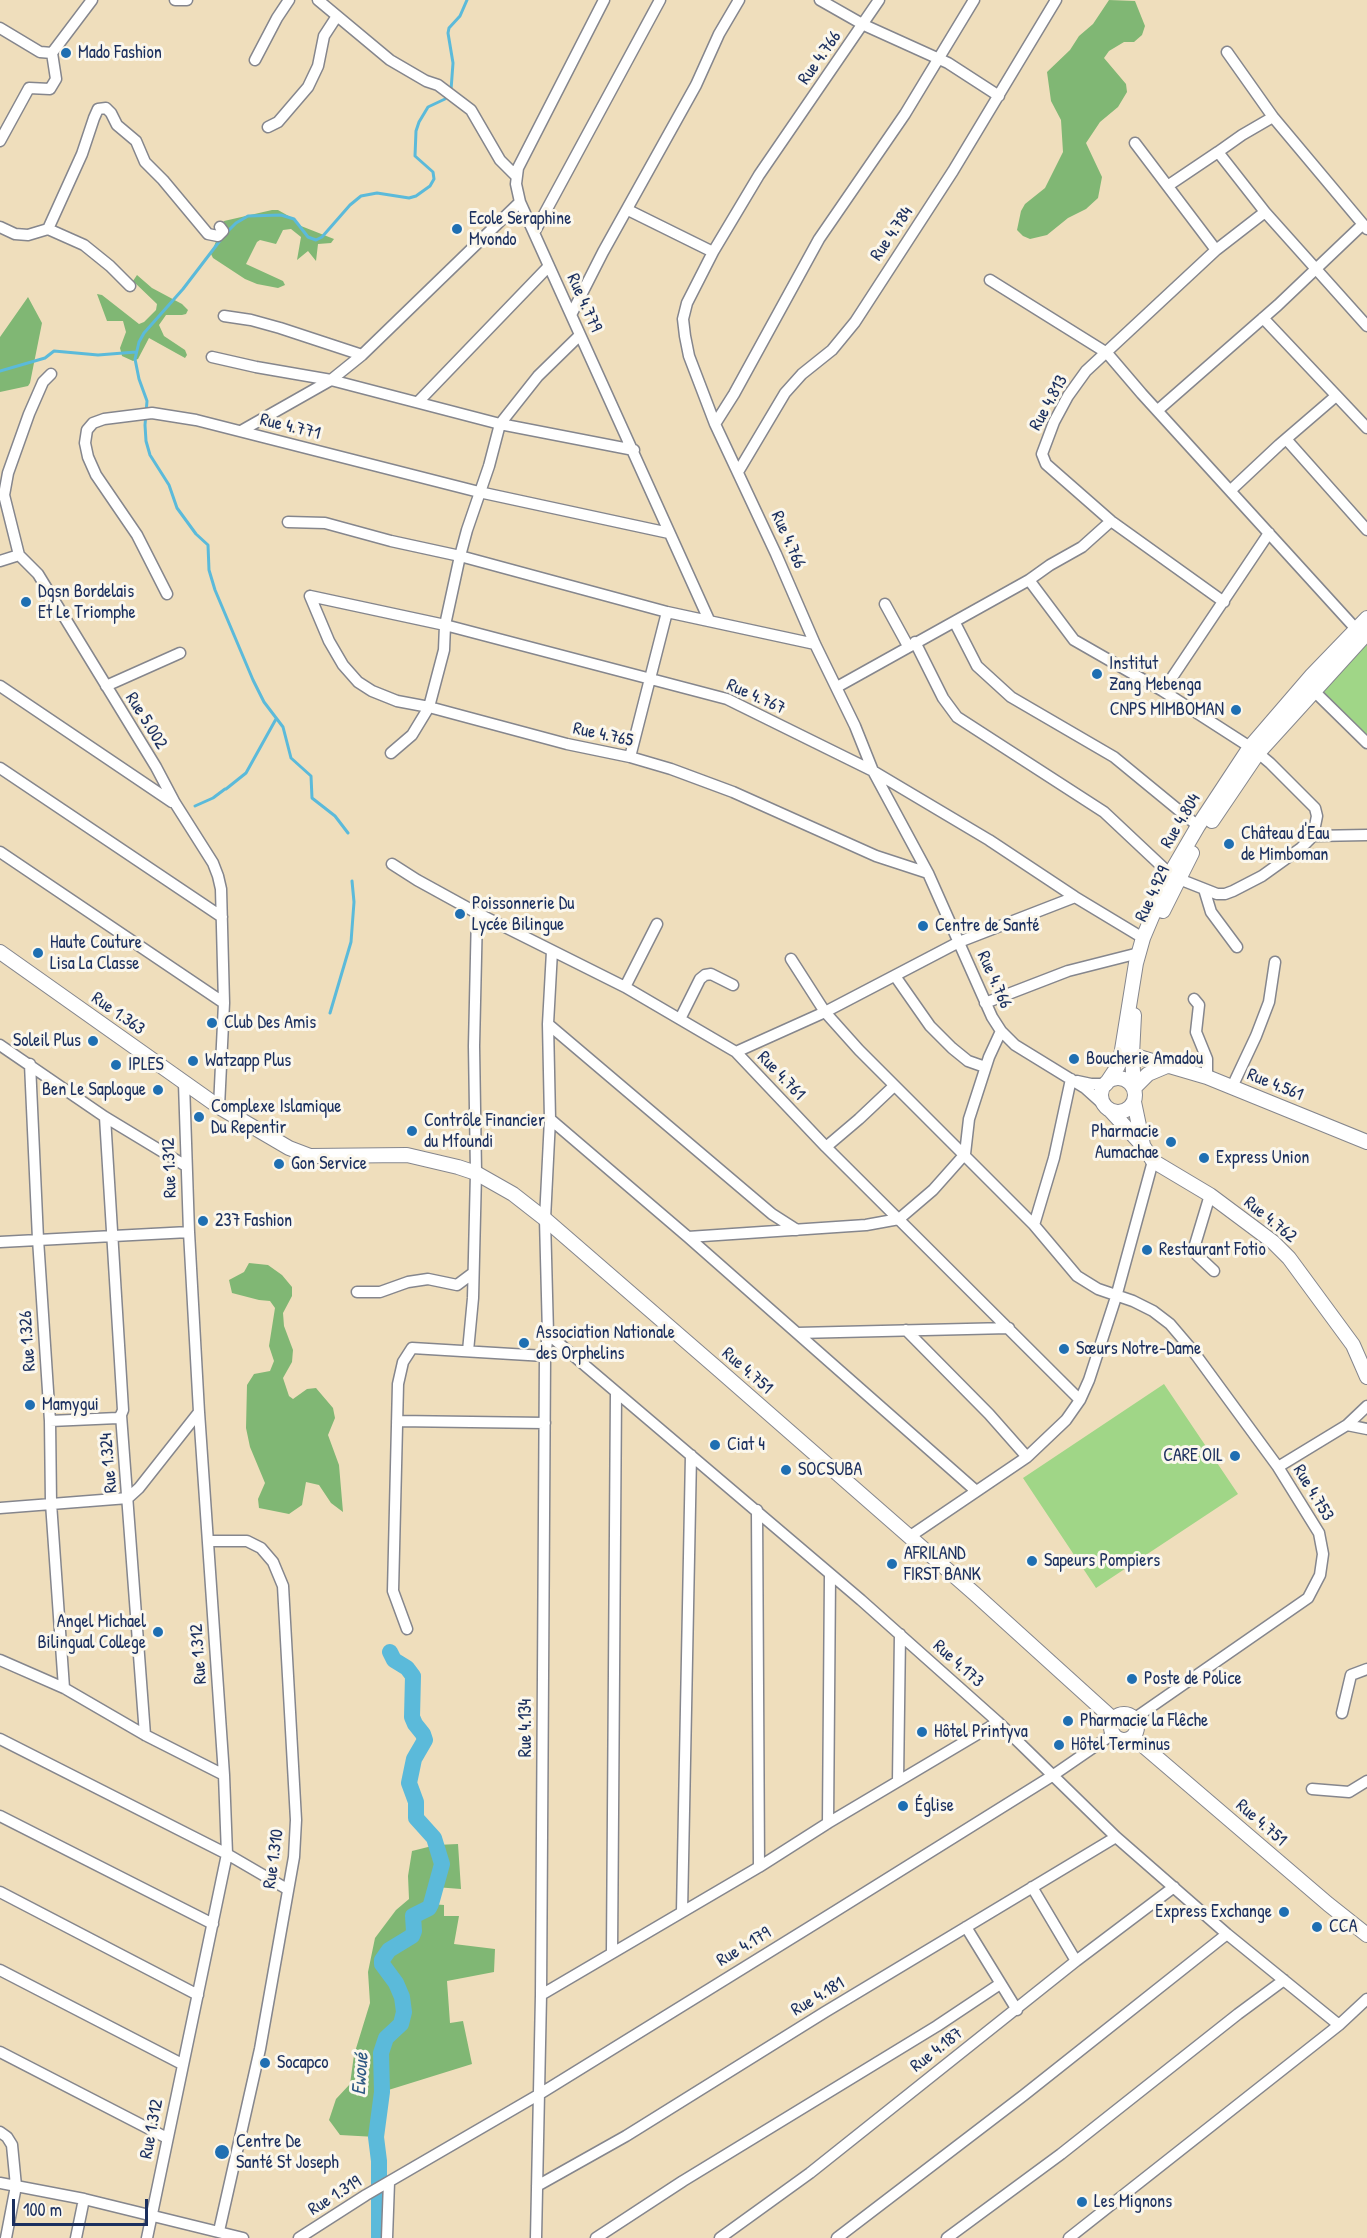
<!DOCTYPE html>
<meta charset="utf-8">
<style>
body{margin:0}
#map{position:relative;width:1367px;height:2238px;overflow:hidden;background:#efdebc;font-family:"Patrick Hand",sans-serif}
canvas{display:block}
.scale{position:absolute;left:12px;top:2199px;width:136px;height:27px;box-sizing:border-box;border:3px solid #1b2f5e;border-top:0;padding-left:8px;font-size:18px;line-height:21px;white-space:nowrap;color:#1b2f5e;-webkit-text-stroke:4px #fbf7ec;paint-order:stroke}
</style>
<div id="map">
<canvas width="1367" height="2238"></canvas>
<div class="scale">100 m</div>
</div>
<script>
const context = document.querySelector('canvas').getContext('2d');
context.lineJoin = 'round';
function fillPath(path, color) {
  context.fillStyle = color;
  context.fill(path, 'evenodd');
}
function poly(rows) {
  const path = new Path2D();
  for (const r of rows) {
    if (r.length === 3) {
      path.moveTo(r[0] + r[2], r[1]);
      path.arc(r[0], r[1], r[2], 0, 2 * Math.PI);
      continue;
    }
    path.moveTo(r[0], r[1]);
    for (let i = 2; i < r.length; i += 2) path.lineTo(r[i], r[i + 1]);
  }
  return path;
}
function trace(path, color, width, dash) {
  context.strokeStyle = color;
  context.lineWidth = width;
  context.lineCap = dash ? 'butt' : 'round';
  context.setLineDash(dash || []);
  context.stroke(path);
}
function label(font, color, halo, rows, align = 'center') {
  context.font = font + ' "Patrick Hand",sans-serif';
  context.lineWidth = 6;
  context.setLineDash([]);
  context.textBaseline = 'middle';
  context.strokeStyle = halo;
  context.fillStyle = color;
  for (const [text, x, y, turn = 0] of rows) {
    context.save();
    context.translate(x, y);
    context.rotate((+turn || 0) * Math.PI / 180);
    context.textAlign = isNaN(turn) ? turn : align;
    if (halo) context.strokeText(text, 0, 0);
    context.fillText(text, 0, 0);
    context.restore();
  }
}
fillPath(poly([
 [1365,642,1367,645,1367,737,1319,687],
 [1164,1384,1238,1494,1096,1588,1023,1478]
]), '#a0d687');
fillPath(poly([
 [1109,0,1135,1,1145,26,1142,35,1134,42,1124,42,1109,51,1104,58,1126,84,1127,92,1118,107,1100,122,1086,143,1102,177,1098,198,1086,209,1068,218,1047,235,1030,239,1023,236,1017,230,1021,211,1025,204,1045,188,1063,152,1061,120,1051,101,1047,72,1070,50,1079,36,1093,24],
 [272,210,278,210,294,219,301,226,334,239,331,243,318,244,316,261,308,251,297,260,301,237,291,229,283,230,276,244,260,240,257,242,246,264,283,281,285,285,278,288,257,284,245,279,213,258,211,254,224,221],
 [137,275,152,288,182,304,188,310,186,314,182,315,166,315,159,325,164,336,185,350,187,355,185,358,149,338,138,359,133,361,122,356,120,348,126,332,123,321,107,321,97,294,102,295,139,324,144,322,156,310,157,304,133,281],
 [28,297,42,323,30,383,28,386,0,392,0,337],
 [249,1263,268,1265,282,1275,292,1287,292,1296,283,1313,284,1326,293,1350,292,1362,283,1378,289,1396,293,1399,307,1389,316,1388,333,1408,335,1418,328,1435,339,1465,343,1512,331,1503,319,1485,306,1482,302,1505,289,1514,259,1508,258,1499,265,1483,250,1447,246,1428,247,1385,254,1374,270,1371,274,1361,269,1346,275,1308,270,1301,259,1300,232,1293,229,1280,244,1272],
 [458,1844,461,1889,435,1887,431,1904,444,1905,444,1916,459,1916,454,1944,495,1949,494,1972,447,1981,450,2023,463,2021,472,2064,382,2092,376,2137,340,2135,329,2120,336,2099,350,2084,354,2055,370,2003,368,1972,375,1938,396,1910,409,1899,408,1876,412,1851,436,1845]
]), '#80b774');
trace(poly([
 [226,233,236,223,248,216,281,215,294,219,308,237,316,240,322,237,350,205,361,196,377,193,409,198,416,196,430,186,434,179,433,172,415,156,416,131,419,122,428,107,445,99,451,90,453,63,448,33,449,28,460,16,467,0],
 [222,238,183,289,144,333,139,342,135,359,139,379,147,401,145,425,146,441,150,455,169,485,177,508,196,534,208,545,209,570,215,590,253,680,264,702,283,727,291,758,311,776,312,798,335,816,348,833],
 [0,371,45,358,54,351,98,355,136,352],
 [226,789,246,773,276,719],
 [195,806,213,798,225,789],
 [330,1013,351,942,354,902,352,881]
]), '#5bbada', 3);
trace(poly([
 [379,2238,379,2161,376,2137,382,2092,381,2053,386,2038,401,2024,404,2012,402,1997,396,1983,382,1964,382,1960,389,1950,412,1936,414,1931,413,1916,429,1908,431,1904,442,1864,434,1838,416,1818,416,1802,409,1783,414,1759,425,1740,423,1734,415,1724,412,1717,413,1676,407,1668,394,1660,390,1652]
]), '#5bbada', 16);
const minor = poly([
 [175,0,187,0],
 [318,0,390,60,426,81,438,85,471,110,500,160,516,176],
 [604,0,518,168,516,184,520,202,709,620],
 [820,0,864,25,948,63,999,96],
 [879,0,759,175,713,252,687,303,683,319,685,336,689,356,715,424,776,554,815,644,855,726,873,771,928,873,992,1017,1001,1031,1015,1045,1085,1088,1105,1106],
 [0,28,40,52,52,53],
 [1227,52,1273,117,1367,229],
 [255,60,277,18,289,0],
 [1273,117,1242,135,1218,152,1265,212,1367,326],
 [268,127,278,122,308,87,318,66,324,36,337,16],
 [0,141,29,88,50,89,56,79,52,53,92,0],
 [1135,143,1216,250],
 [1169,185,1218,152],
 [628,210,713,252],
 [0,227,15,234,28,235,48,229,82,154,94,118,98,109,106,108,111,113,117,125,136,141,145,162,163,180,208,234,218,236,223,231,220,227],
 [48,229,84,245,110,266,130,286],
 [534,233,660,0],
 [990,280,1107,353,1142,394,1356,629],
 [572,313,603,252,696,85,719,34,739,0],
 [224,316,251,320,280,328,362,355],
 [1263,318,1367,428],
 [212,357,256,367,331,380,500,424,634,450],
 [51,374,43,382,29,414,8,473,4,495,19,555,38,574,156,767,175,803,213,863,218,876,221,889,224,1003,219,1107],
 [418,402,549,266],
 [1158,410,1278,305,1362,225],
 [715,424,734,394,819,239,905,114,974,0],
 [241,431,331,380,362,355,520,202],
 [1286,439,1367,530],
 [738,472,785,393,802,374,832,350,855,322,953,171,1056,0],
 [1231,490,1279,445,1336,396],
 [288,522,325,523,391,541,460,556,667,612,815,644],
 [0,561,19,555],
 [1029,580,1074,640,1163,691,1250,747],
 [167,594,137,535,96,475,88,457,85,443,87,430,93,423,104,419,152,413,196,420,479,492,669,533],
 [310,596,445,625,727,699,873,771,989,840,1075,897,1143,938],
 [310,596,329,641,343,665,358,682,372,691,397,701,429,707,567,744,630,757,671,769,733,792,876,856,928,873],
 [1224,602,1111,521,1046,464,1042,454,1054,422,1068,396,1086,371,1216,250,1265,212],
 [885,604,908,646],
 [955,623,977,666,1011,697,1114,757,1198,826],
 [915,642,943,698,957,717,1104,812,1170,874],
 [0,686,172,802],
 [106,686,180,653],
 [837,687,1029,580,1050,565,1082,547,1111,521],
 [1313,690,1367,743],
 [1163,691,1269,533],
 [391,753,412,735,429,707,444,650,445,625,460,556,467,530,489,466,500,424,538,376,580,335],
 [1258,753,1270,763,1315,808,1317,816,1313,836],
 [630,757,667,612],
 [0,768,222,917],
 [0,852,224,1003],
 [392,864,417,880,477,913,625,987,736,1052,826,1147,1080,1400],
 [1179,879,1217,894,1225,894,1233,891,1262,876,1301,848,1313,836,1367,835],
 [1204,889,1211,912,1237,947],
 [791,959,825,1012,859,1050,1034,1225,1077,1276,1098,1289,1133,1301,1153,1311,1170,1324,1193,1351,1278,1467,1319,1533,1323,1554,1320,1575,1308,1598,1135,1718],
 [895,976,930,1026,952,1048,968,1061,985,1067],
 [625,987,657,924],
 [1194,999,1199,1005,1196,1032,1207,1059,1207,1077],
 [985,1003,1068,971,1139,953],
 [680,1019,700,979,705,975,711,974,733,985],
 [548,1024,772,1214,797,1230],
 [0,1045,105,1117,186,1166],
 [736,1052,825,1012,959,942,1075,897],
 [30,1064,38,1239,50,1421,51,1503,64,1688],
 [1077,1081,1091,1084,1106,1084],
 [1232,1087,1256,1036,1269,1002,1275,962],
 [105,1117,123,1410,121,1415,145,1735],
 [550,1119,688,1237,975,1490],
 [826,1147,859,1119,894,1086],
 [1210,1195,1194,1248,1197,1255,1214,1271],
 [1034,1225,1054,1158,1071,1079],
 [688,1237,866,1225,899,1219,933,1190,965,1154,969,1119,989,1057,1001,1031],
 [0,1242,189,1232],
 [357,1292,380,1292,408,1282,428,1279,457,1285,473,1273],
 [906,1330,989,1414,1027,1457],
 [797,1333,1009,1328],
 [548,1334,861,1600,998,1722,1116,1837,1227,1934,1339,2025],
 [468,1351,473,1298,476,1173,474,1046,477,913],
 [50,1421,118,1418,121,1415],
 [397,1421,545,1423],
 [1347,1425,1367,1429],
 [1278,1467,1347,1425,1367,1406],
 [0,1508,128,1498,139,1488,199,1412],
 [757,1510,759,1867],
 [909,1537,1027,1457,1066,1420,1080,1400,1089,1380,1116,1297,1153,1161],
 [208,1541,247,1541,261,1548,273,1562,283,1586,296,1820,294,1857,260,2049,219,2231],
 [407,1629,393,1591,398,1384,403,1362,412,1348,545,1356],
 [0,1660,64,1688,145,1735,224,1775],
 [1342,1713,1351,1675,1367,1669],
 [0,1739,227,1854,287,1889],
 [898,1781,900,1634],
 [1312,1789,1349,1792,1367,1781],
 [0,1816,213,1924],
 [828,1823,830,1575],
 [1032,1887,1076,1961],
 [0,1892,198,1995],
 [682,1912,691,1455],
 [966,1927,1017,2010],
 [612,1953,616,1392],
 [0,1970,182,2064],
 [541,1995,759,1867,828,1823,998,1722],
 [0,2052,167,2138],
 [0,2132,7,2137,12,2145,16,2186,6,2238],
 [0,2183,84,2199,243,2238],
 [537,2186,626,2136,825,2012,1116,1837],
 [76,2238,84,2199],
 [147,2238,227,1854,224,1775,199,1412,189,1232,184,1083],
 [299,2238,366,2195,538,2095,834,1912,1052,1776,1113,1734],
 [387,2238,389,2182],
 [536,2238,541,1995,545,1356,548,1334,545,1219,550,1119,548,1024,552,951],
 [596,2238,683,2181,937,2026,1000,1984],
 [720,2238,810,2173,1076,1961,1174,1887],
 [837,2238,1024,2095,1227,1934],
 [947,2238,1061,2154,1238,2014,1284,1980],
 [1069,2238,1339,2025,1367,1999]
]);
const major = poly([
 [1212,821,1258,753,1367,633],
 [1163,911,1192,853],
 [0,952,219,1107,289,1148,310,1156,407,1155,458,1167,476,1173,513,1194,545,1219,718,1369,975,1594,1113,1719],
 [1132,1055,1207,1077,1367,1142],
 [1118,1095,17],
 [1106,1084,1118,1066,1121,1056,1136,963,1143,938,1170,874,1198,826,1250,747,1312,675,1367,618],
 [1134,1088,1132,1055,1134,1015],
 [1134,1088,1148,1074,1167,1066],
 [1134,1102,1143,1145],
 [1110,1110,1144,1147,1153,1161,1210,1195,1273,1242,1289,1258,1353,1345,1367,1377],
 [1124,1727,13],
 [1133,1737,1328,1904,1367,1935]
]);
trace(minor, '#85868d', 13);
trace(major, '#85868d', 16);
trace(minor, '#fff', 10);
trace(major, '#fff', 14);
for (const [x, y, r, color] of [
 [66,53,6,"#1f6fb2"],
 [457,229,6,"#1f6fb2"],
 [26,602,6,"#1f6fb2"],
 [1097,674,6,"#1f6fb2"],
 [1236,710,6,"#1f6fb2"],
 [1229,844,6,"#1f6fb2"],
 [460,914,6,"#1f6fb2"],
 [923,926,6,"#1f6fb2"],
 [38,953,6,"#1f6fb2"],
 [212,1023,6,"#1f6fb2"],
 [93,1041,6,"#1f6fb2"],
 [1074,1059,6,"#1f6fb2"],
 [193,1061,6,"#1f6fb2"],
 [116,1065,6,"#1f6fb2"],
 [158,1090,6,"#1f6fb2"],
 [199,1117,6,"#1f6fb2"],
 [412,1131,6,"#1f6fb2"],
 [1171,1142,6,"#1f6fb2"],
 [1204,1158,6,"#1f6fb2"],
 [279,1164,6,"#1f6fb2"],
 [203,1221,6,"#1f6fb2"],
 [1147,1250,6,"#1f6fb2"],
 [524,1343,6,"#1f6fb2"],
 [1064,1349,6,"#1f6fb2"],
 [30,1405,6,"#1f6fb2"],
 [715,1445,6,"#1f6fb2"],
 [1235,1456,6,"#1f6fb2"],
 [786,1470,6,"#1f6fb2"],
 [1032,1561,6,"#1f6fb2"],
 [892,1564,6,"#1f6fb2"],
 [158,1632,6,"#1f6fb2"],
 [1132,1679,6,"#1f6fb2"],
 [1068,1721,6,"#1f6fb2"],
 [922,1732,6,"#1f6fb2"],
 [1059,1745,6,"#1f6fb2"],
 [903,1806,6,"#1f6fb2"],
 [1284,1912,6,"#1f6fb2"],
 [1317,1927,6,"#1f6fb2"],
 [265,2063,6,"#1f6fb2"],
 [222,2152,8,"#1f6fb2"],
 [1082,2202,6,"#1f6fb2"]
]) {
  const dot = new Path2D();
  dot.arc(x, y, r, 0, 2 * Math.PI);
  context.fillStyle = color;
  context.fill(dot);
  trace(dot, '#fbf7ec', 2);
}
label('18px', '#1b2f5e', '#fbf7ec', [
 ["Mado Fashion",78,53],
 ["Ecole Seraphine",469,219],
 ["Mvondo",469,240],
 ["Dgsn Bordelais",38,592],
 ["Et Le Triomphe",38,613],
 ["Institut",1109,664],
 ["Zang Mebenga",1109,685],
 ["CNPS MIMBOMAN",1224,710,"right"],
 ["Château d'Eau",1241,834],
 ["de Mimboman",1241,855],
 ["Poissonnerie Du",472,904],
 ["Lycée Bilingue",472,925],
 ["Centre de Santé",935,926],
 ["Haute Couture",50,943],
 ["Lisa La Classe",50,964],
 ["Club Des Amis",224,1023],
 ["Soleil Plus",81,1041,"right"],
 ["Boucherie Amadou",1086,1059],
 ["Watzapp Plus",205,1061],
 ["IPLES",128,1065],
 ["Ben Le Saplogue",146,1090,"right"],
 ["Complexe Islamique",211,1107],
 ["Du Repentir",211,1128],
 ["Contrôle Financier",424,1121],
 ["du Mfoundi",424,1142],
 ["Pharmacie",1159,1132,"right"],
 ["Aumachae",1159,1153,"right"],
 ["Express Union",1216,1158],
 ["Gon Service",291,1164],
 ["237 Fashion",215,1221],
 ["Restaurant Fotio",1159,1250],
 ["Association Nationale",536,1333],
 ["des Orphelins",536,1354],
 ["Sœurs Notre-Dame",1076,1349],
 ["Mamygui",42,1405],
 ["Ciat 4",727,1445],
 ["CARE OIL",1223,1456,"right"],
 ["SOCSUBA",798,1470],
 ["AFRILAND",904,1554],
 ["FIRST BANK",904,1575],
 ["Sapeurs Pompiers",1044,1561],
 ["Angel Michael",146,1622,"right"],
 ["Bilingual College",146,1643,"right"],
 ["Poste de Police",1144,1679],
 ["Pharmacie la Flêche",1080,1721],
 ["Hôtel Printyva",934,1732],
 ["Hôtel Terminus",1071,1745],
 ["Église",915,1806],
 ["Express Exchange",1272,1912,"right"],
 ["CCA",1329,1927],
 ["Socapco",277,2063],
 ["Centre De",236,2142],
 ["Santé St Joseph",236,2163],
 ["Les Mignons",1094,2202]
], 'left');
label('18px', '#1b2f5e', '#fbf7ec', [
 ["Rue 4.766",820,58,-55],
 ["Rue 4.784",892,234,-56],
 ["Rue 4.779",584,303,66],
 ["Rue 4.813",1049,403,-61],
 ["Rue 4.771",290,427,14],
 ["Rue 4.766",788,540,66],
 ["Rue 4.767",756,697,24],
 ["Rue 5.002",146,721,58],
 ["Rue 4.765",603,735,12],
 ["Rue 4.804",1181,821,-59],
 ["Rue 4.929",1153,894,-65],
 ["Rue 4.766",994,980,66],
 ["Rue 1.363",118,1014,35],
 ["Rue 4.761",781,1076,46],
 ["Rue 4.561",1275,1085,22],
 ["Rue 1.312",170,1168,-92],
 ["Rue 4.762",1270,1220,39],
 ["Rue 1.326",28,1341,-94],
 ["Rue 4.751",747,1371,41],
 ["Rue 1.324",109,1463,-95],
 ["Rue 4.753",1313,1493,59],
 ["Rue 1.312",199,1654,-94],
 ["Rue 4.173",958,1664,42],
 ["Rue 4.134",526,1728,-90],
 ["Rue 4.751",1261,1823,41],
 ["Rue 1.310",274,1859,-82],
 ["Rue 4.179",744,1947,-31],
 ["Rue 4.181",818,1997,-31],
 ["Rue 4.187",937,2050,-38],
 ["Rue 1.312",152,2129,-79],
 ["Rue 1.319",335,2196,-32]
]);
label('italic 20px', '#2e5983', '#fbf7ec', [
 ["Ewoué",361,2074,-86]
]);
</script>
